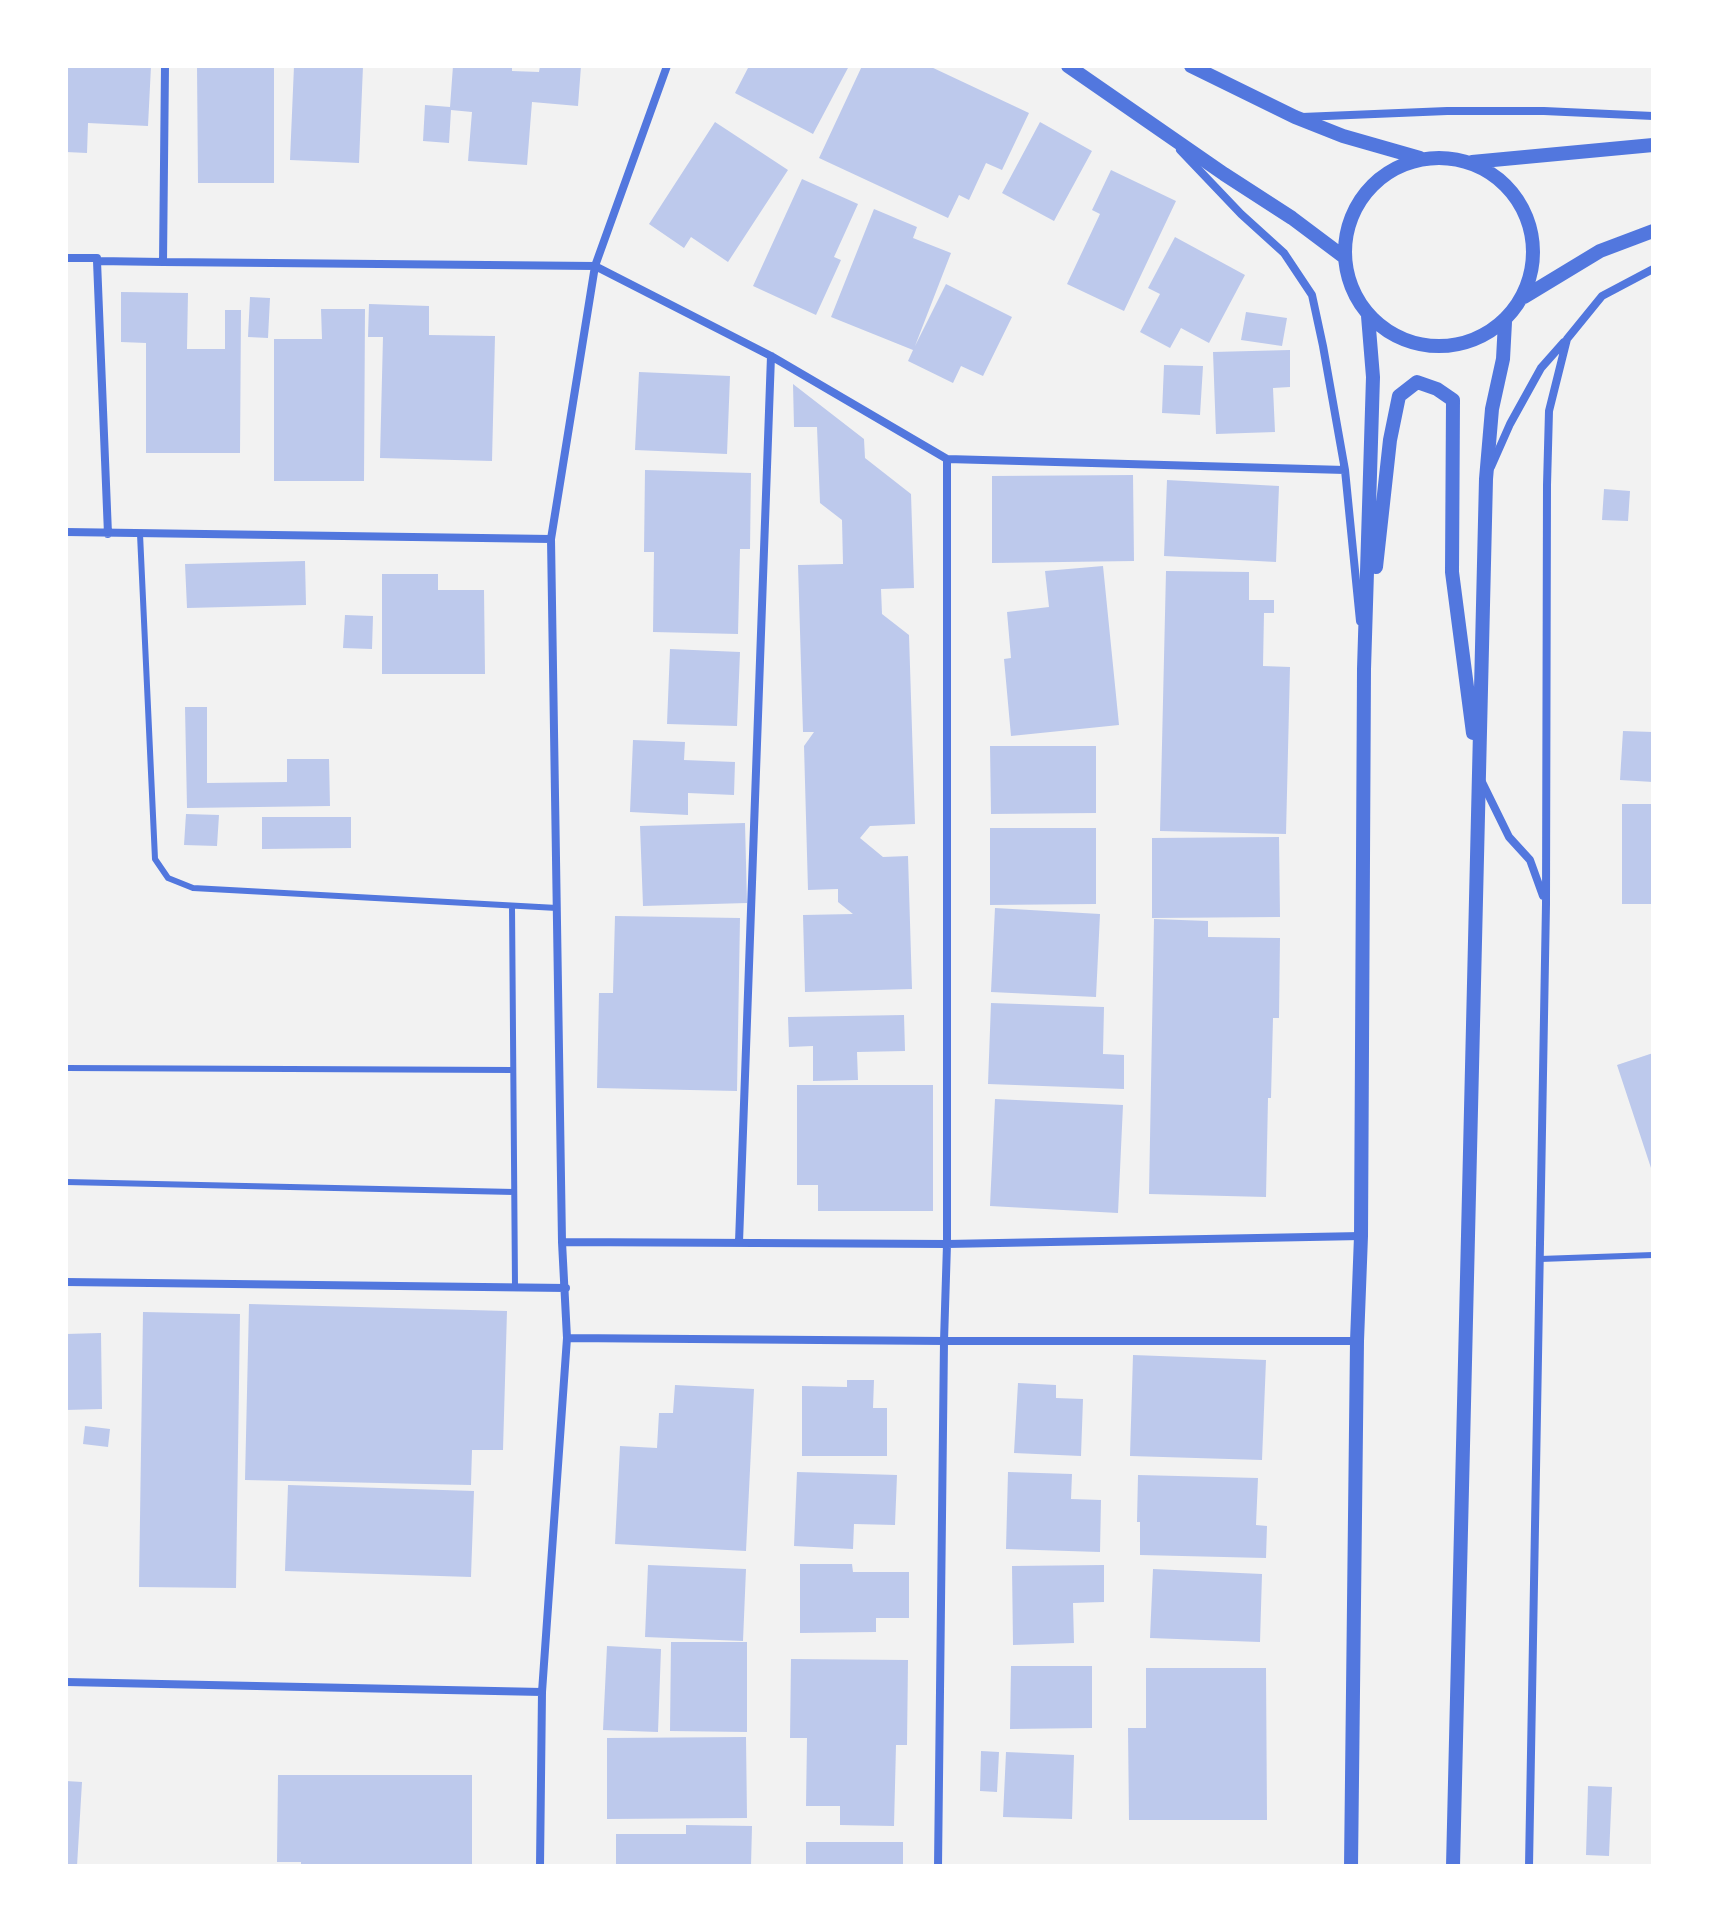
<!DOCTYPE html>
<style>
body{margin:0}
#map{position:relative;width:1719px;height:1932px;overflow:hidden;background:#f2f2f2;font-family:"Exo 2",sans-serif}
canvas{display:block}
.frame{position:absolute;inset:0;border:68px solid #fff;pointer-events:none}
</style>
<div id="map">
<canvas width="1719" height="1932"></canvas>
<div class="frame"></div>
</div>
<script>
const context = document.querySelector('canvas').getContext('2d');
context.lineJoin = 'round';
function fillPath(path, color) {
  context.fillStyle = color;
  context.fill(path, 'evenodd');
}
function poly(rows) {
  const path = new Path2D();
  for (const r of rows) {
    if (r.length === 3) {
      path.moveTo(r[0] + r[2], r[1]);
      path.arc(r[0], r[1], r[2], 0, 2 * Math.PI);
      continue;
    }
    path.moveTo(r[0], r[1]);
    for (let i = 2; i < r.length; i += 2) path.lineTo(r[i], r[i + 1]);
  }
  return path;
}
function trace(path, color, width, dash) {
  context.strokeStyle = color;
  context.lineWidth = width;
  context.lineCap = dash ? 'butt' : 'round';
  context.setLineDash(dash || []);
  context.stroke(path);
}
fillPath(poly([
 [66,66,151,66,148,126,88,123,87,153,66,152],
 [197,66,274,66,274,183,198,183],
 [294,66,363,66,359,163,290,160],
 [453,66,512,66,512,71,539,72,540,66,581,66,578,106,532,102,527,165,468,161,472,112,451,110,449,143,423,141,425,105,450,107],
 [749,66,849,66,813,134,735,93],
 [862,66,929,66,1029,113,1002,170,986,163,969,200,959,195,948,218,819,158],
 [715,122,788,170,728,262,691,237,684,248,649,224],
 [1040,122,1092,151,1054,221,1002,193],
 [1111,170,1176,201,1124,311,1067,284,1100,214,1092,210],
 [802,179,858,204,834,257,841,260,816,315,753,286],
 [874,209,917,227,913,238,951,253,915,346,946,284,1012,317,983,376,961,366,953,383,908,361,913,350,831,317],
 [1175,237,1245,275,1209,343,1181,328,1170,348,1140,332,1160,294,1148,288],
 [121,292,188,293,187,349,225,349,225,310,241,310,240,453,146,453,146,343,121,342],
 [250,297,270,298,268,338,248,337],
 [369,304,429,306,429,335,495,336,492,461,380,458,383,337,368,337],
 [321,309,365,309,364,481,274,481,274,339,322,339],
 [1246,312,1287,318,1282,346,1241,340],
 [1290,350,1290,387,1273,388,1275,432,1216,434,1213,352],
 [1164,365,1203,366,1200,415,1162,413],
 [639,372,730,376,727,454,635,450],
 [793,384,864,439,865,458,911,494,914,588,881,589,882,614,909,635,915,824,870,826,860,838,883,857,908,856,912,989,805,992,803,915,853,914,838,902,838,889,808,890,804,746,814,732,803,732,798,565,843,564,842,520,820,503,817,427,794,427],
 [645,470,751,473,750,549,740,549,738,634,653,632,654,552,644,552],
 [1133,475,1134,561,992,563,992,476],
 [1167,480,1279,486,1276,562,1164,556],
 [1604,489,1630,491,1628,521,1602,520],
 [305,561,306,605,187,608,185,564],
 [1103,566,1119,725,1011,736,1004,659,1011,658,1007,612,1049,607,1045,571],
 [1166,571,1249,572,1249,600,1274,600,1274,613,1264,613,1263,666,1290,667,1286,834,1160,831],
 [382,574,438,574,438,590,484,590,485,674,382,674],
 [345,615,373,616,372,649,343,648],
 [670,649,740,652,737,726,667,724],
 [185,707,207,707,207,783,287,782,287,759,329,759,330,806,187,808],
 [1623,731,1653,732,1653,782,1620,780],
 [633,740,685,742,684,760,735,762,734,795,688,793,688,815,630,812],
 [990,746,1096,746,1096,813,991,814],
 [1622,804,1653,804,1653,904,1622,904],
 [186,814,219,815,217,846,184,845],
 [262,817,351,817,351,848,262,849],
 [745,823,747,903,643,906,640,826],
 [990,828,1096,828,1096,904,990,905],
 [1279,837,1280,917,1152,918,1152,838],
 [995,908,1100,914,1096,997,991,992],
 [615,916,740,918,737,1091,597,1088,599,993,613,993],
 [1154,919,1208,921,1208,937,1280,938,1279,1018,1273,1018,1271,1098,1268,1098,1266,1197,1149,1194],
 [991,1003,1104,1007,1103,1054,1124,1055,1124,1089,988,1084],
 [904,1015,905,1051,857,1052,858,1080,813,1081,813,1046,789,1047,788,1017],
 [1653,1053,1653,1171,1652,1171,1617,1065],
 [797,1085,933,1085,933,1211,818,1211,818,1185,797,1185],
 [995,1099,1123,1105,1118,1213,990,1206],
 [249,1304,507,1311,503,1450,472,1450,471,1485,245,1480],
 [143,1312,240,1314,236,1588,139,1587],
 [101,1333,102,1409,66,1410,66,1334],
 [1133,1355,1266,1360,1262,1460,1130,1456],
 [847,1380,874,1380,873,1408,887,1408,887,1456,802,1456,802,1386,847,1387],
 [1018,1383,1056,1385,1056,1398,1083,1399,1081,1456,1014,1453],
 [675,1385,754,1389,746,1551,615,1544,620,1446,657,1448,659,1413,673,1413],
 [85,1426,110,1429,108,1447,83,1444],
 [797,1472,897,1475,895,1525,854,1524,853,1549,794,1546],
 [1008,1472,1072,1474,1071,1499,1101,1500,1100,1552,1006,1549],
 [1138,1475,1258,1478,1256,1525,1267,1526,1266,1558,1140,1555,1140,1522,1137,1522],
 [288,1485,474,1491,471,1577,285,1571],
 [800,1564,852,1564,853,1572,909,1572,909,1618,876,1618,876,1632,800,1633],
 [648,1565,746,1569,743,1641,645,1637],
 [1104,1565,1104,1602,1073,1603,1074,1643,1013,1645,1012,1566],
 [1153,1569,1262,1574,1260,1642,1150,1638],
 [671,1642,747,1642,747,1732,670,1731],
 [607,1646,661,1649,658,1732,603,1730],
 [791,1659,908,1660,907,1745,896,1745,894,1826,840,1825,840,1806,806,1806,807,1738,790,1738],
 [1011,1666,1092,1666,1092,1728,1010,1729],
 [1146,1668,1266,1668,1267,1820,1129,1820,1128,1728,1146,1728],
 [746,1737,747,1818,607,1819,607,1738],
 [981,1751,999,1752,997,1792,980,1791],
 [1006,1752,1074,1755,1072,1819,1003,1817],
 [278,1775,472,1775,472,1866,301,1866,301,1862,277,1862],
 [66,1781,82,1782,77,1866,66,1866],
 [1588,1786,1612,1787,1609,1856,1586,1855],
 [686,1825,752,1826,751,1866,616,1866,616,1834,686,1834],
 [806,1842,903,1842,903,1866,806,1866]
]), '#bdc9ec');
trace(poly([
 [140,534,155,859,168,878,193,888,557,908],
 [512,906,515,1287],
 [66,1068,513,1070],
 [66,1182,514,1192],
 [1540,1259,1653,1255]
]), '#5277de', 6);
trace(poly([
 [1302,117,1447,111,1544,111,1653,116],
 [1180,150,1241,214,1284,253,1312,295,1323,346,1345,470,1360,621],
 [66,258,97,258,97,261,163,262,595,266,771,356,947,459,947,1244,944,1341,938,1866],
 [97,261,108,534],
 [163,262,165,66],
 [947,459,1345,470],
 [1491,467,1510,424,1541,368,1564,342],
 [66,532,551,539],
 [1482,782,1509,837,1530,860,1543,896],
 [562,1242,947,1244,1361,1236],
 [739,1242,771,356],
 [66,1282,566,1288],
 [567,1338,944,1341,1357,1341],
 [66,1682,542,1692],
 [540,1866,542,1692,567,1338,562,1242,551,539,595,266,667,66],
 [1529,1866,1546,904,1547,485,1549,411,1567,339,1602,296,1653,269]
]), '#5277de', 8);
trace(poly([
 [1068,66,1224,174,1292,218,1344,257],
 [1191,66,1295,117,1343,136,1420,158],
 [1439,252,94],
 [1472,162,1653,145],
 [1524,297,1600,251,1653,231],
 [1376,567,1390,440,1399,396,1417,382,1437,389,1453,400,1452,572,1473,733],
 [1351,1866,1357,1341,1361,1236,1364,669,1373,377,1368,316],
 [1453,1866,1486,479,1492,409,1503,359,1505,322]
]), '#5277de', 14);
</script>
